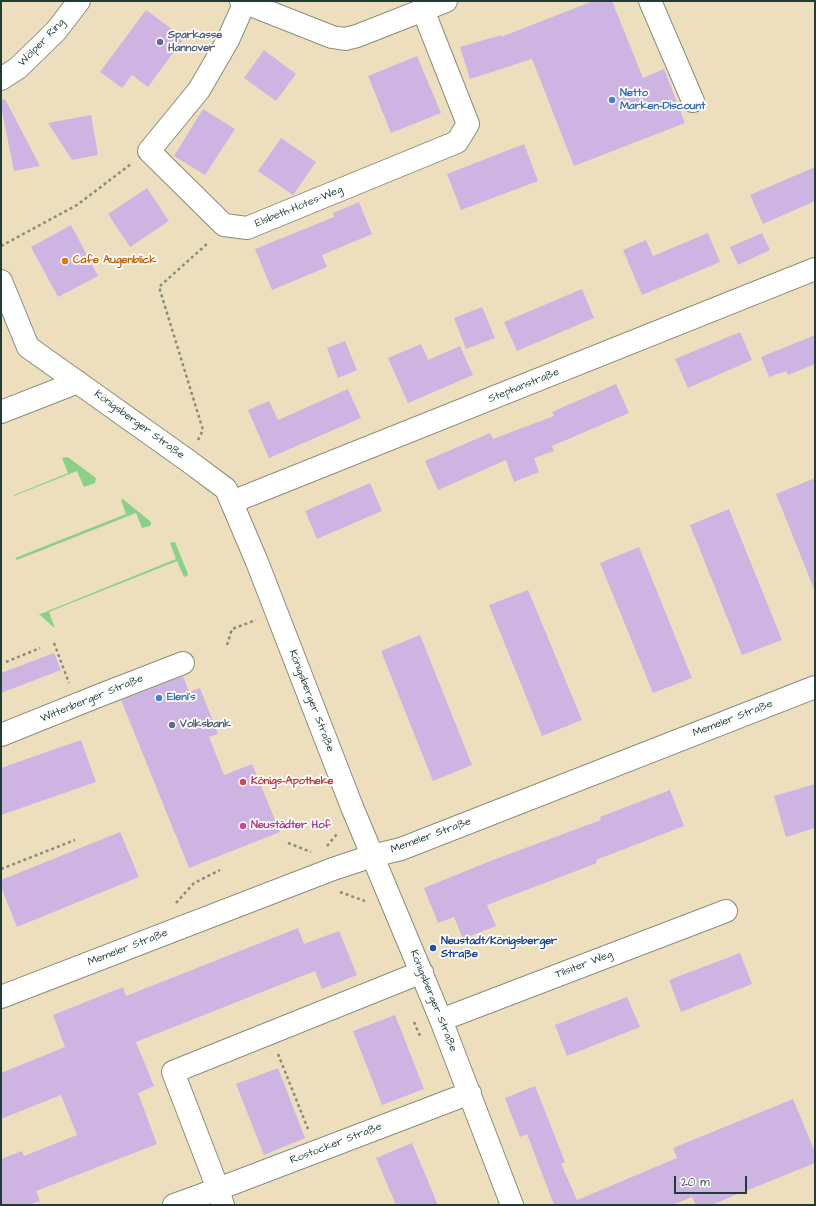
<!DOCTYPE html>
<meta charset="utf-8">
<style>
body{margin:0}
#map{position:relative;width:816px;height:1206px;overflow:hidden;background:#eddfbe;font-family:"Architects Daughter",sans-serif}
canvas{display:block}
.frame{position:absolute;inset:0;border:2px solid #1f3d34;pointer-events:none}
.scale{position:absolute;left:674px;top:1176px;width:73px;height:18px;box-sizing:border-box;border:2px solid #1f3d34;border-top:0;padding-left:5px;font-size:12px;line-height:14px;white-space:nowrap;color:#1f3d34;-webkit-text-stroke:3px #fff;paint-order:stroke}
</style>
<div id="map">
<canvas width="816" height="1206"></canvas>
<div class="frame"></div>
<div class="scale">20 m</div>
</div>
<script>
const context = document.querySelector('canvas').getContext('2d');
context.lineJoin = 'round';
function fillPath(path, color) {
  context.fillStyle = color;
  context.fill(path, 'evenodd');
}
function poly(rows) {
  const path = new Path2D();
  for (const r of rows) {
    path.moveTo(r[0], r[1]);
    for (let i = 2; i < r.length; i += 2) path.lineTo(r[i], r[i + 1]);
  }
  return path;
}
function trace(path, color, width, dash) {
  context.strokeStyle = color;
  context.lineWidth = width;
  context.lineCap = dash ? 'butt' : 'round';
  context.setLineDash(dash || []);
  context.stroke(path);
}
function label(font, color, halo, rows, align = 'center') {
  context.font = font + ' "Architects Daughter",sans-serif';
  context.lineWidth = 3.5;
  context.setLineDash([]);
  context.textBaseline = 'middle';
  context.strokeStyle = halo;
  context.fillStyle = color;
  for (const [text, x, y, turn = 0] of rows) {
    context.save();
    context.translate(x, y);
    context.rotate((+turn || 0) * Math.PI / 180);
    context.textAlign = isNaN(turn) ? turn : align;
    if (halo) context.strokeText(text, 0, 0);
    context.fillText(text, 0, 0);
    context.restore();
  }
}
fillPath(poly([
 [66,457,69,458,96,478,95,483,84,487,77,471,14,496,14,495,68,473,62,458],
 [123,499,151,522,151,524,150,526,142,528,136,513,17,560,15,558,126,514,121,500],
 [173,542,175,542,188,574,187,576,184,577,177,561,56,609,49,612,55,628,52,626,40,615,38,615,176,559,170,543]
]), '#8bd089');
fillPath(poly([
 [593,1,612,1,643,78,664,69,685,123,574,166,532,59,470,79,460,47,501,35,501,37],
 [146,10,184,38,148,87,132,75,122,88,100,72],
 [264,50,296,74,276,101,244,78],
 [417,56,441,113,391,133,368,76],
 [5,99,40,166,14,171,1,106,1,100],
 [203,109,235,129,205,175,174,156],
 [91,115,98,155,72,160,48,123],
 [281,138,316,162,293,195,258,171],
 [524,144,538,181,461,210,447,174],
 [815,167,815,201,763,224,750,195],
 [147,188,169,221,130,247,108,214],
 [359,202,372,234,322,255,327,267,272,290,255,249,334,217,333,213],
 [71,225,98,276,58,297,31,247],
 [708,233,720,262,642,295,623,250,646,240,653,256],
 [762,233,770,250,738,265,730,247],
 [582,289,594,318,517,351,504,322],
 [482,307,495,338,466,349,454,318],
 [740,332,752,360,688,388,675,359],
 [815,335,815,364,788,375,786,371,769,377,761,357],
 [345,341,357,370,338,378,327,348],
 [421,344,428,360,460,346,473,375,408,403,388,358],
 [616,384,629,413,552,446,554,451,534,458,539,472,514,482,506,460,438,490,425,461,490,433,493,439,554,416,552,412],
 [348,389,361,418,269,458,248,410,269,401,278,420],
 [815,478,815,588,814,589,776,494],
 [370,483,382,511,317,539,305,511],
 [729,509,782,640,742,655,690,525],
 [639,547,692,678,653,693,600,563],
 [528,590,582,720,542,736,489,605],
 [420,635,472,765,433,781,381,651],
 [54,653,61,670,1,693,1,673],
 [183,676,189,692,200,688,218,734,209,737,224,775,252,764,280,832,189,868,121,700],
 [81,740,96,782,1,815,1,768],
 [815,784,815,828,786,837,774,796],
 [670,790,684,826,596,860,597,863,487,905,496,926,463,939,454,917,438,923,424,888,493,860,601,820,600,817],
 [120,832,139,877,17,927,1,887,1,880],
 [298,928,304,944,339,931,357,975,322,989,315,971,136,1042,154,1086,138,1093,157,1144,36,1191,40,1201,28,1205,1,1205,1,1159,22,1151,24,1156,77,1135,61,1095,1,1119,1,1073,65,1047,53,1015,123,987,126,996],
 [740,953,752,984,681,1012,669,980],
 [627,997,640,1027,567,1056,555,1025],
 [395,1015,424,1089,382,1105,353,1031],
 [278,1068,305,1138,264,1155,236,1084],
 [535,1086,565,1162,561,1164,577,1200,677,1158,673,1148,793,1099,815,1152,815,1163,711,1205,696,1205,692,1197,672,1205,554,1205,527,1134,520,1137,505,1098],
 [412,1143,438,1205,396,1205,376,1158]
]), '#ceb4e3');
const minor = poly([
 [241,1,332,37,345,39,357,36,446,1],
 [650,1,693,101],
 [245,2,228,40,199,90,149,151,224,225,247,228,457,142,468,124,423,10],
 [1,79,18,68,56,31,79,1],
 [1,281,28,347,187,460,226,489,257,562,352,807,441,1020,512,1205],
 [1,412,78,382],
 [232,502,815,269],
 [1,735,98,696,183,663],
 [1,997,333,869,372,856,401,849,815,687],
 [441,1020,726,911],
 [174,1205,218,1189,173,1072,422,972],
 [223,1205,218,1189,470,1093]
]);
trace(minor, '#868e79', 24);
trace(poly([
 [1,246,77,205,131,164],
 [198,440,203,430,159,287,209,242],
 [54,643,69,683],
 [227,645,232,629,256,620],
 [6,662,40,648],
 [288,843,311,852],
 [327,846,337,834,337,833],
 [1,869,75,840],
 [340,892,365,901],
 [176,903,194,883,220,870],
 [414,1022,420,1036],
 [278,1054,308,1129]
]), '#868e79', 2.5, [3, 3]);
trace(minor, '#fff', 22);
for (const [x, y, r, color] of [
 [160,42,4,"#5c6f8a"],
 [612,100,4,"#3f7fe0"],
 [65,261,4,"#e8710a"],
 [159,698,4,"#3f7fe0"],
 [172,725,4,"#5c6f8a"],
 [243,782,4,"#e0444e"],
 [243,826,4,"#d1479c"],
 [433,948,4,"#1a4fb4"]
]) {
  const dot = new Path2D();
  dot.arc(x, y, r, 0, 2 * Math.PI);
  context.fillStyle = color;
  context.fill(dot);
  trace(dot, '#fff', 1.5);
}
label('bold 11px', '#4e5e75', '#fff', [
 ["Sparkasse",168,36],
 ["Hannover",168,49],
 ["Volksbank",180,725]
], 'left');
label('11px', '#1f3d34', '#fff', [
 ["Wölper Ring",42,43,-46],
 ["Elsbeth-Hotes-Weg",299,207,-22],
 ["Stephanstraße",524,386,-22],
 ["Königsberger Straße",139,425,36],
 ["Wittenberger Straße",92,699,-22],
 ["Königsberger Straße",311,701,69],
 ["Memeler Straße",733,719,-21],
 ["Memeler Straße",431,836,-20],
 ["Memeler Straße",128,948,-21],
 ["Tilsiter Weg",584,965,-21],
 ["Königsberger Straße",433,1001,68],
 ["Rostocker Straße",336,1144,-21]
]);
label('bold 11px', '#366cbe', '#fff', [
 ["Netto",620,94],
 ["Marken-Discount",620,107],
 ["Eleni's",167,698]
], 'left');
label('bold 11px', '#c56008', '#fff', [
 ["Cafe Augenblick",73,261]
], 'left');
label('bold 11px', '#be3a42', '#fff', [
 ["Königs-Apotheke",251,782]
], 'left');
label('bold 11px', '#b23c85', '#fff', [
 ["Neustädter Hof",251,826]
], 'left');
label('bold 11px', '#164399', '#fff', [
 ["Neustadt/Königsberger",441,942],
 ["Straße",441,955]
], 'left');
</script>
